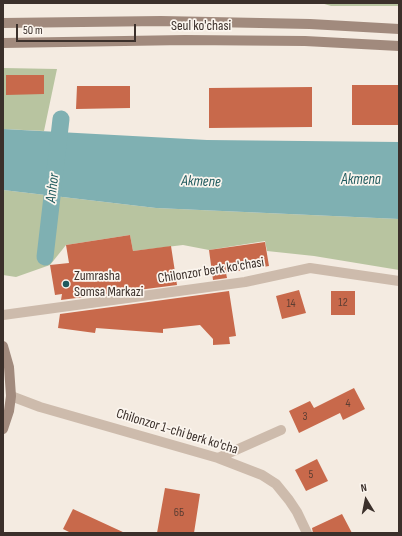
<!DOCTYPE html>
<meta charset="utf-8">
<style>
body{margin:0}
#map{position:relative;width:402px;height:536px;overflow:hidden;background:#f4ebe1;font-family:"Sofia Sans Condensed",sans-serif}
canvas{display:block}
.frame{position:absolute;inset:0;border:4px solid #3b302b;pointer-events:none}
.north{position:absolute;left:346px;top:480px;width:40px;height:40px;-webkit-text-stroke:3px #fbf5ee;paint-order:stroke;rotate:350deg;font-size:11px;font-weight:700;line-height:16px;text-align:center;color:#3b302b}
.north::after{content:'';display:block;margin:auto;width:14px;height:18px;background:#3b302b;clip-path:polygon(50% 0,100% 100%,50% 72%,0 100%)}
.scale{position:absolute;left:16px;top:24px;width:120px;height:18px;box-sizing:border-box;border:2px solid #3b302b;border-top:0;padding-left:5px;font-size:12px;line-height:14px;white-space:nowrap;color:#3b302b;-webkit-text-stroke:3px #fbf5ee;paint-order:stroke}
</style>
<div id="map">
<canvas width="402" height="536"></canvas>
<div class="frame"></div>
<div class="north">N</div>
<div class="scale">50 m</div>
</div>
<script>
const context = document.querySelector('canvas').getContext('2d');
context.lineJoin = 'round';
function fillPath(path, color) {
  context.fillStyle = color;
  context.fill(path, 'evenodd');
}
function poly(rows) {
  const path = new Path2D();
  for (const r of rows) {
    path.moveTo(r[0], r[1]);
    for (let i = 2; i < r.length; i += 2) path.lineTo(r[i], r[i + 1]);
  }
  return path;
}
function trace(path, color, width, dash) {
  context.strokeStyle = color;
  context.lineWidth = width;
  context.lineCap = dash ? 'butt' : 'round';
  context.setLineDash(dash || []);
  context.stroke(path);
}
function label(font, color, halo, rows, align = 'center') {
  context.font = font + ' "Sofia Sans Condensed",sans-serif';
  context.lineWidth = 3.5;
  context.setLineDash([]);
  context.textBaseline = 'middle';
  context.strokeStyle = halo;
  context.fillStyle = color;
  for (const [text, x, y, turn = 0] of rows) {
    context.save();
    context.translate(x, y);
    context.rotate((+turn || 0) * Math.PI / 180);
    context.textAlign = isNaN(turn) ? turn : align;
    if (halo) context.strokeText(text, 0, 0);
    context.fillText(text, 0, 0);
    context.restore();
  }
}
fillPath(poly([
 [321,3,399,3,399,6,331,6],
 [3,68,57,69,44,131,3,129],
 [3,190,156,208,399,219,399,270,314,256,267,251,265,241,209,250,183,245,133,251,130,235,66,245,50,265,16,277,3,275]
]), '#b8c4a0');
fillPath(poly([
 [3,129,207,140,399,142,399,219,156,208,3,190]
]), '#7fb0b2');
trace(poly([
 [45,257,61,119]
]), '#7fb0b2', 17);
fillPath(poly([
 [6,75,44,75,44,94,6,95],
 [352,85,399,85,399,125,352,125],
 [77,86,130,86,130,108,76,109],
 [312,87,312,127,209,128,209,88],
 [130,235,133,251,171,246,177,285,61,300,62,294,55,295,50,265,69,263,66,245],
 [265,242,269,266,226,273,227,278,213,280,209,250],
 [299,290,306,313,282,319,276,296],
 [229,291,236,336,229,337,230,344,213,345,213,339,200,325,163,329,163,333,96,328,95,333,58,328,60,314],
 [331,291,355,291,355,315,331,315],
 [354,388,365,409,343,420,340,413,299,433,289,411,310,401,314,408],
 [317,459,328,481,306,491,295,470],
 [165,488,200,494,194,533,157,533],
 [73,509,125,533,71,533,63,529],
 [342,514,352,533,313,533,312,528]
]), '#c8694b');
trace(poly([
 [3,315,245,282,310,268,399,281],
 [11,396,40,407,218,458,262,475,276,484,289,500,297,512,307,533],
 [218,458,281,430]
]), '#cdbbac', 10);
trace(poly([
 [3,23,161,21,310,24,399,29],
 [3,43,185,40,305,41,399,46],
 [3,346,9,367,11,396,9,411,3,429]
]), '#a18a7d', 10);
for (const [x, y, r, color] of [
 [66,284,4,"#1f5a5e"]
]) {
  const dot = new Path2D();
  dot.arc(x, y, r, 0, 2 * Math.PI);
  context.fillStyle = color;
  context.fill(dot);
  trace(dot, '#fbf5ee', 1.5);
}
label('12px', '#5e3e33', null, [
 ["12",343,303],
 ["14",291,304],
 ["4",348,404],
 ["3",305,417],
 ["5",311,475],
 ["6Б",179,513]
]);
label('14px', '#3b302b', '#fbf5ee', [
 ["Seul ko'chasi",201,26],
 ["Chilonzor berk ko'chasi",211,271,-9],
 ["Chilonzor 1-chi berk ko'cha",177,432,17]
]);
label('14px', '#3b302b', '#fbf5ee', [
 ["Zumrasha",74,276],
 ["Somsa Markazi",74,292]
], 'left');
label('italic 15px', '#1f5a5e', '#fbf5ee', [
 ["Актепа",361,180],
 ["Актепе",201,182,2],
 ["Anhor",53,188,-83]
]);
</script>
